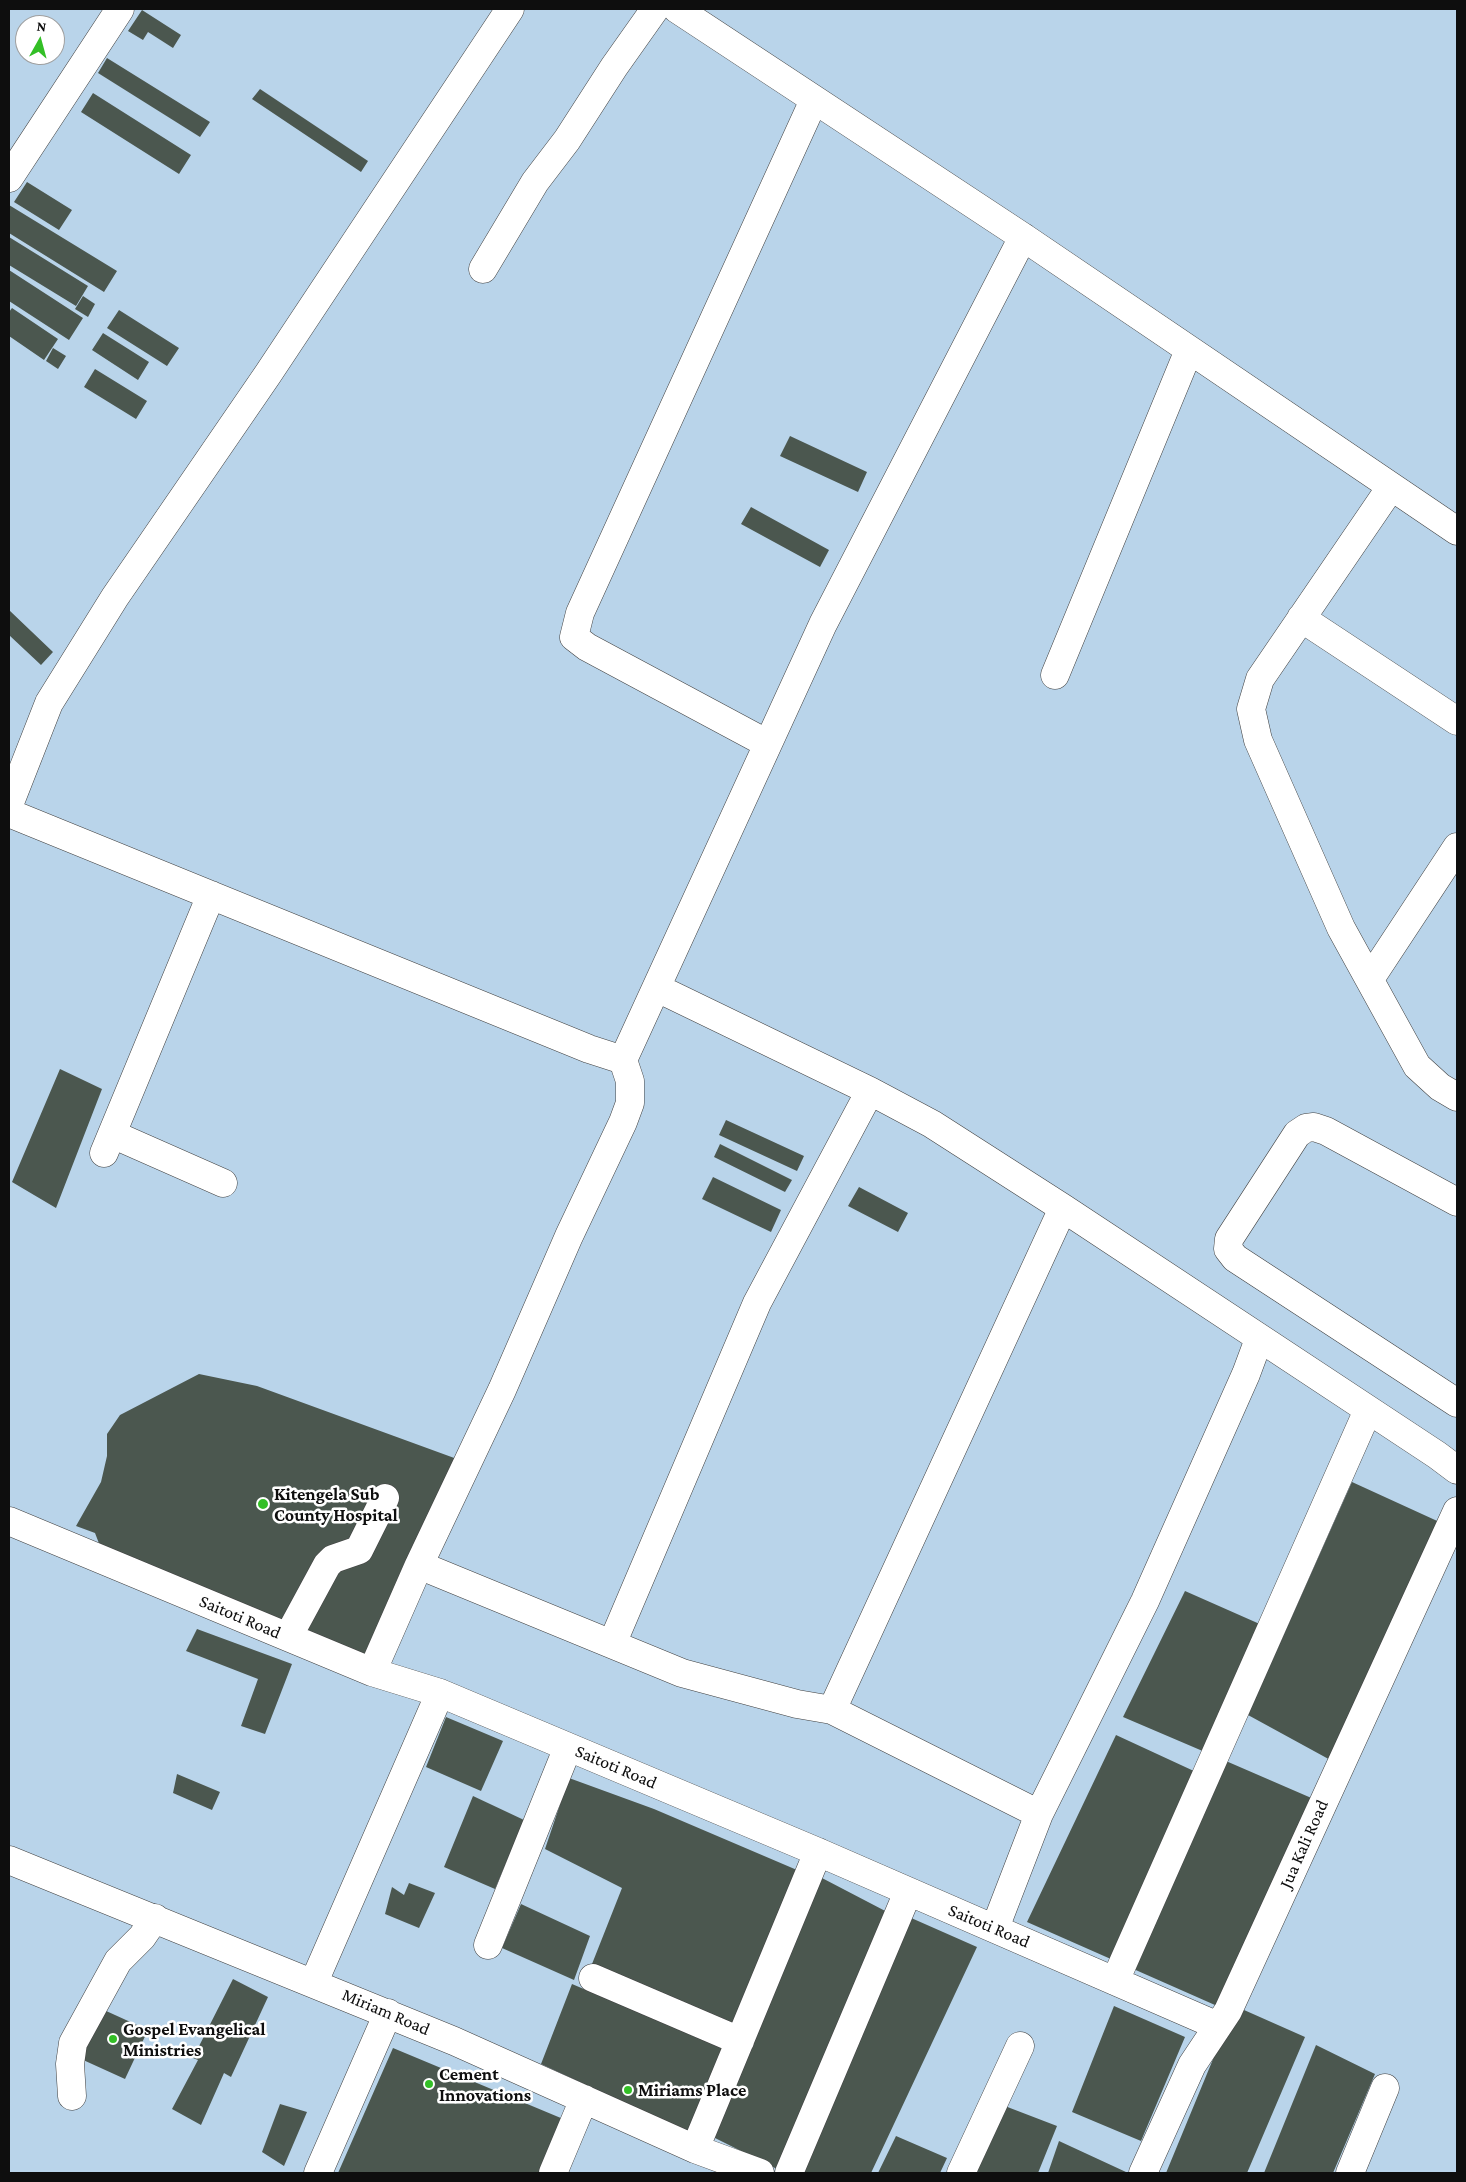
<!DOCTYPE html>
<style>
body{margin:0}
#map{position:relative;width:1466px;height:2182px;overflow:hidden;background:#f0fffb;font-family:"Crimson Pro",serif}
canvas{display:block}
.frame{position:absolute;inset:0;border:10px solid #0e0e0e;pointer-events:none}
.north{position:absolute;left:15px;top:15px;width:50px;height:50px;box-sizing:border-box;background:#fff;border:1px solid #9f9f9f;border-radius:50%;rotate:7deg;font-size:14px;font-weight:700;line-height:20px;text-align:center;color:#0e0e0e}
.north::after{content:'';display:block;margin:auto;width:18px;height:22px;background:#33bf26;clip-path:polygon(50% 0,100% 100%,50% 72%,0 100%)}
</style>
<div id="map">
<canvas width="1466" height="2182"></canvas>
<div class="frame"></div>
<div class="north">N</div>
</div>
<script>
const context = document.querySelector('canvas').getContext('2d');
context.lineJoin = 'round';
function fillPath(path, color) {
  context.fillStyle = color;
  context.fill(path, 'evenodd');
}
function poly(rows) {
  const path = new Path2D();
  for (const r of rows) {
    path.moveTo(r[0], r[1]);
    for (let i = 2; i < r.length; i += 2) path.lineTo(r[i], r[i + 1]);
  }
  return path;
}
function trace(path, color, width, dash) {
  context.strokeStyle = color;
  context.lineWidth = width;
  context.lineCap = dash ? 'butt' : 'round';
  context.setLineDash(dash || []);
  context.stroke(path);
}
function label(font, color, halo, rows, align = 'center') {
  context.font = font + ' "Crimson Pro",serif';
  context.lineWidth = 5;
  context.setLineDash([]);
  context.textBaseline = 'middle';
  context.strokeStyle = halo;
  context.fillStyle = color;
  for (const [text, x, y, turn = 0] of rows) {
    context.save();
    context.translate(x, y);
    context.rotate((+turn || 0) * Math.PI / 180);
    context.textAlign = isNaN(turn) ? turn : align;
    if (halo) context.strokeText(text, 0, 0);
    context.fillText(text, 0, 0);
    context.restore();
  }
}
fillPath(poly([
 [9,9,1457,9,1457,2173,9,2173],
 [25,25,55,25,55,55,25,55]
]), '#b9d4ea');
fillPath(poly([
 [142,10,181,35,173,48,148,32,143,40,128,31],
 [107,58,210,122,200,137,98,73],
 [260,89,368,161,361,172,252,99],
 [93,93,191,155,179,174,81,112],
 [27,182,72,210,59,230,14,202],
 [9,205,117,271,104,292,9,233],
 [9,237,88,286,76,306,9,265],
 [9,270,83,318,69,340,9,301],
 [83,296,95,304,88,317,75,309],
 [12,308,58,339,44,360,9,336,9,312],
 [119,310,179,348,167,366,107,328],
 [103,333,149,362,138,380,92,350],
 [53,348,66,356,58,369,46,361],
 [95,369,147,401,136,419,84,387],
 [790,436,867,472,858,492,780,456],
 [751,507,829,550,820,567,741,524],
 [9,610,53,652,41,665,9,635],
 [60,1069,102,1089,56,1208,12,1182],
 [726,1120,804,1156,797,1171,719,1135],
 [720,1144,792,1180,785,1192,714,1157],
 [713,1177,781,1210,771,1232,702,1199],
 [859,1187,908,1213,898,1232,848,1206],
 [199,1374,257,1386,457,1459,371,1659,100,1546,95,1533,76,1526,101,1482,107,1456,107,1434,120,1415],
 [1352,1482,1446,1525,1334,1762,1248,1715],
 [1185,1591,1271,1629,1219,1758,1123,1717],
 [197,1629,292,1664,265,1734,241,1726,258,1679,186,1651],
 [446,1717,503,1741,481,1791,426,1767],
 [1116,1735,1209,1778,1219,1758,1316,1800,1224,2009,1027,1922],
 [177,1774,220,1792,212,1810,173,1793],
 [569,1778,654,1809,804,1873,739,2030,592,1964,622,1888,545,1849],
 [473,1796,524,1820,495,1889,444,1867],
 [822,1878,891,1914,785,2173,713,2137],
 [409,1883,435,1893,419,1928,385,1914,392,1887,404,1895],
 [521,1904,590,1936,574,1980,502,1948],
 [909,1917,977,1947,871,2173,799,2173],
 [233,1979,268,1997,231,2077,224,2073,201,2125,172,2109,198,2060,193,2058],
 [572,1984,725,2049,690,2133,541,2064],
 [1114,2006,1185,2037,1141,2141,1072,2112],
 [1235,2006,1305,2037,1247,2173,1166,2173],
 [104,2010,148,2030,125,2079,81,2059],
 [1316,2045,1375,2074,1333,2173,1264,2173],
 [393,2048,568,2121,546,2173,338,2173],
 [997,2103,1057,2126,1038,2173,981,2173,971,2169],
 [280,2104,307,2112,284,2166,262,2152],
 [896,2136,947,2158,940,2173,878,2173],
 [1059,2141,1126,2172,1125,2173,1048,2173]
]), '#4b574f');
const minor = poly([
 [677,9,1023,237,1457,531],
 [9,178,120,9],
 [483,269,535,182,567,140,614,67,655,9],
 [1391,487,1260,679,1251,709,1258,740,1341,928,1417,1066,1440,1087,1457,1097],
 [1301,618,1457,721],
 [1055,675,1189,350],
 [768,744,587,647,574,637,580,613,814,100],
 [9,805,49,703,115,597,268,374,510,9],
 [9,813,589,1049,623,1060,823,624,1023,237],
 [1370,979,1457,847],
 [657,988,870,1091,932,1124,1063,1208,1437,1455,1457,1470],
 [112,1134,223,1183],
 [104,1153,211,895],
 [1457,1202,1326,1131,1314,1127,1306,1128,1297,1134,1229,1239,1228,1249,1235,1258,1457,1403],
 [9,1521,372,1672,440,1693,818,1852,1218,2026],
 [419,1565,682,1673,797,1704,832,1710,1039,1814,995,1928],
 [288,1637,327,1565,333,1559,359,1550,385,1498],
 [612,1644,757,1303,870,1091],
 [372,1672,419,1565,502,1390,569,1236,623,1122,630,1103,630,1081,623,1060],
 [832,1710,1063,1208],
 [1039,1814,1145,1601,1246,1374,1259,1339],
 [9,1860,454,2041,695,2149,760,2173],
 [488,1945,568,1747],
 [593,1978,740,2041],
 [1115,1981,1368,1410],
 [314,1982,440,1693],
 [72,2096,70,2064,73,2043,118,1961,142,1937,155,1918],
 [695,2149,818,1852],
 [318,2173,388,2013],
 [553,2173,584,2099],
 [789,2173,908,1892],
 [961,2173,1020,2046],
 [1143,2173,1192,2065,1228,2011,1457,1511],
 [1350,2173,1385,2088]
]);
trace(minor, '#414141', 29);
trace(minor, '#fff', 28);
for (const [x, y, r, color] of [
 [263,1504,6,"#33bf26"],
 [113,2039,5,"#33bf26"],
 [429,2084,5,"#33bf26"],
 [628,2090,5,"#33bf26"]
]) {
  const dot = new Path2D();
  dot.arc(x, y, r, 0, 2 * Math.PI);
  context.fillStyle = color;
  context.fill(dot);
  trace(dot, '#fff', 2);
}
label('bold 18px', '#0e0e0e', '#fff', [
 ["Kitengela Sub",274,1494],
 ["County Hospital",274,1515],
 ["Gospel Evangelical",123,2029],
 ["Ministries",123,2050],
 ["Cement",439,2074],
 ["Innovations",439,2095],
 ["Miriams Place",638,2090]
], 'left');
label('18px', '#0e0e0e', '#fff', [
 ["Saitoti Road",240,1617,23],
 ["Saitoti Road",616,1767,23],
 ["Jua Kali Road",1304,1844,-66],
 ["Saitoti Road",989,1926,23],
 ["Miriam Road",386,2012,23]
]);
</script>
